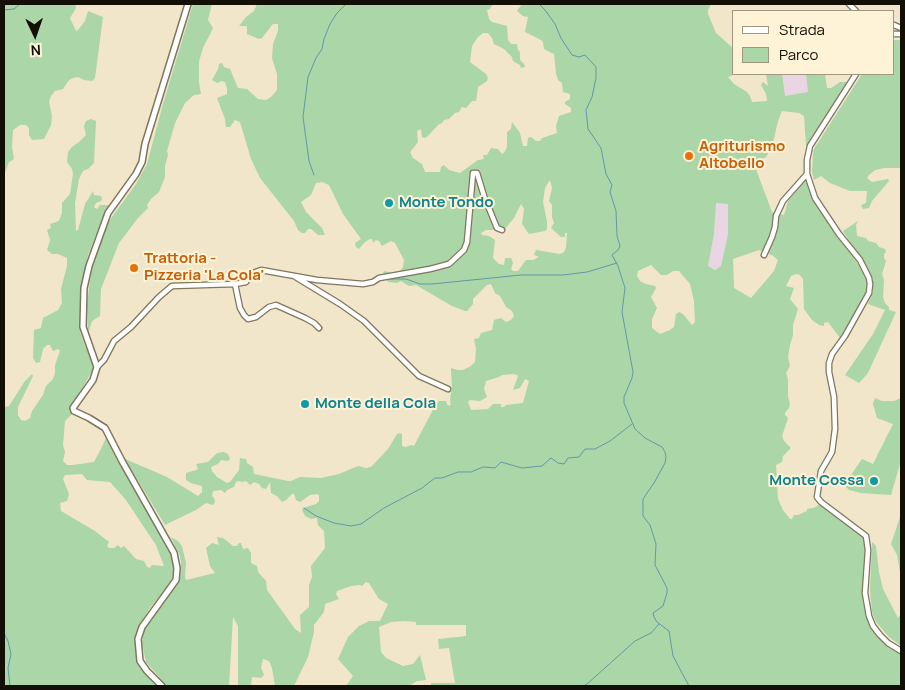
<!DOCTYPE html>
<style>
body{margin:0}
#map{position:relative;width:905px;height:690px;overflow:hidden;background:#f1e5ca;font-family:Manrope,sans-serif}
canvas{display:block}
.frame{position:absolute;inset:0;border:5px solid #130f06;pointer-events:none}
.legend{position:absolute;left:732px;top:10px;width:162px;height:65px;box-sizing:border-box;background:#fef2d7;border:1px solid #a09783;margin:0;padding:6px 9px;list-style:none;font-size:15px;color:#130f06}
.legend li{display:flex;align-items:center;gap:10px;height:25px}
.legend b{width:25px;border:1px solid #a09783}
.north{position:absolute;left:10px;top:10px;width:50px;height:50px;-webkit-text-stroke:4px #fef2d7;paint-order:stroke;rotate:177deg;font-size:14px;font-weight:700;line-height:20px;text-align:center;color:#130f06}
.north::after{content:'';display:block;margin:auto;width:18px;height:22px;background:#130f06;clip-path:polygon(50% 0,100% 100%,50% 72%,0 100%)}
</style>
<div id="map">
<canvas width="905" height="690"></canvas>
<div class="frame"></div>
<ul class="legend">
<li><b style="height:6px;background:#fff"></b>Strada</li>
<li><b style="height:14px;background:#abd6a7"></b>Parco</li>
</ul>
<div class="north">N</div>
</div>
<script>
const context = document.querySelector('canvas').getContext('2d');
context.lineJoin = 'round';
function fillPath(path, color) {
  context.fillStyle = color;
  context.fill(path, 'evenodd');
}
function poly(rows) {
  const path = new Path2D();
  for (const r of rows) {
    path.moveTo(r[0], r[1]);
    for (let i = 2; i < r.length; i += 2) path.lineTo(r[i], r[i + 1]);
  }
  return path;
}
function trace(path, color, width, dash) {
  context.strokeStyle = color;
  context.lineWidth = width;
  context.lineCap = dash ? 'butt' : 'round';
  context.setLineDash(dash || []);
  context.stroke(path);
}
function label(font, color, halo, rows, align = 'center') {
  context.font = font + ' Manrope,sans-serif';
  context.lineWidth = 4;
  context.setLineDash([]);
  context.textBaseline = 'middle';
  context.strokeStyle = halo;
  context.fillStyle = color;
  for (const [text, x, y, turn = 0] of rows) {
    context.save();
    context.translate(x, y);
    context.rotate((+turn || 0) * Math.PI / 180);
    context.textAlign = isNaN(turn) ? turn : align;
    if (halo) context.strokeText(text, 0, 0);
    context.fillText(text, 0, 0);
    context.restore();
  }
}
fillPath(poly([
 [782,74,806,74,809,92,784,96],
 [716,203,728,204,728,234,721,266,715,270,708,266,714,234]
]), '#e9d5e4');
fillPath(poly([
 [4,4,75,4,76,8,70,18,76,31,79,29,85,21,88,11,103,17,95,78,92,81,84,80,78,77,73,78,69,80,63,89,55,91,51,96,49,102,52,116,51,125,44,139,32,140,29,135,29,128,26,125,20,125,13,130,12,147,14,159,9,162,4,176],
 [193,4,212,4,208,20,213,28,203,48,199,61,199,82,201,94,194,95,185,103,175,123,167,151,168,155,165,166,165,177,159,192,151,199,147,205,148,208,138,218,119,243,101,289,100,316,92,321,88,334,87,305,90,280,95,257,109,221,136,184,147,164,163,104],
 [257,4,493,4,490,9,487,10,489,19,492,22,507,26,508,40,511,44,517,44,518,50,520,52,520,60,524,64,525,67,521,68,520,65,513,61,512,57,504,49,494,44,492,38,488,33,483,33,478,37,472,46,470,62,486,74,488,78,487,81,478,87,476,101,472,101,466,108,462,107,459,112,455,113,449,119,444,120,442,123,438,125,427,137,424,138,422,137,421,129,417,131,418,142,410,152,413,158,422,164,425,172,440,172,441,167,444,165,449,170,460,173,478,160,484,159,483,155,487,155,491,148,498,149,502,154,504,153,507,147,507,132,511,129,512,122,520,133,523,146,527,146,528,138,531,137,536,141,540,141,542,138,557,133,556,126,559,116,571,112,571,108,565,104,565,102,570,99,570,94,563,92,562,83,558,80,556,73,554,54,544,49,543,42,541,40,525,32,528,17,523,16,517,11,522,4,711,4,708,10,708,14,716,33,734,49,734,73,731,76,728,77,734,84,747,92,750,96,752,102,767,101,766,94,761,85,763,82,768,86,766,74,782,74,785,96,808,92,806,74,825,74,827,88,831,88,840,82,850,82,809,148,806,145,804,116,799,113,782,111,778,121,772,147,766,157,754,164,772,212,784,215,788,201,807,178,815,196,866,277,868,285,868,290,863,301,840,338,828,322,824,323,824,326,819,325,812,320,804,309,803,279,800,275,796,274,791,276,786,286,794,288,790,299,798,309,793,325,793,335,790,345,788,357,790,366,786,373,788,379,788,397,790,403,789,408,785,413,785,415,788,418,782,436,784,441,791,448,783,456,782,462,776,465,777,483,778,499,783,510,790,519,792,519,794,515,798,515,807,511,807,509,813,508,821,504,864,538,866,543,864,590,871,625,901,655,901,686,431,686,431,683,455,683,449,648,439,649,438,639,466,636,466,625,416,625,416,622,405,621,391,622,379,627,381,652,386,658,403,666,413,664,420,655,426,680,417,681,409,686,346,686,353,676,338,659,348,637,359,626,369,621,380,621,388,604,379,599,369,583,366,582,362,586,359,585,351,586,337,591,336,594,339,599,325,604,324,612,314,625,314,632,308,657,294,686,275,686,272,668,269,661,263,659,261,667,264,675,261,678,252,677,251,686,238,686,238,626,233,617,229,686,167,686,146,662,142,643,144,631,155,613,177,585,180,578,181,563,180,556,171,537,178,541,182,546,186,563,185,577,186,580,215,573,210,566,206,548,212,543,219,545,217,537,223,538,233,546,237,546,239,543,241,543,243,549,248,548,251,553,251,563,257,566,258,572,266,581,267,590,295,629,301,633,300,615,309,607,309,585,312,577,311,566,325,548,324,531,318,525,317,518,311,519,305,516,302,510,303,508,316,504,319,501,319,495,316,494,310,495,300,502,296,500,294,494,292,494,286,500,282,502,277,496,271,493,270,482,266,489,262,488,259,484,254,482,250,485,246,481,242,482,239,481,236,482,234,487,227,490,225,493,221,490,213,491,212,496,214,498,215,502,213,505,206,503,196,510,165,525,125,459,167,477,198,496,202,492,202,486,191,483,186,480,186,473,196,470,198,469,196,464,208,462,217,453,224,452,228,454,230,459,228,461,221,460,218,464,211,467,212,471,217,477,227,483,230,482,239,470,240,458,246,459,247,463,253,467,254,474,288,481,291,481,300,477,321,478,339,474,358,466,366,468,371,467,388,449,397,434,401,433,402,435,402,446,405,447,412,445,414,446,436,404,439,401,446,401,448,406,451,405,450,400,452,387,451,370,451,368,458,370,463,370,471,366,475,362,476,349,474,339,479,338,481,333,492,330,494,320,501,318,506,322,511,320,514,316,512,311,506,307,500,296,495,293,491,284,487,285,473,299,473,304,467,311,465,311,452,306,416,285,409,286,401,281,397,283,388,282,383,277,383,273,385,271,391,273,399,272,403,267,404,260,395,243,391,241,382,246,379,241,376,240,373,243,372,239,370,239,365,242,359,249,356,247,355,243,361,239,343,214,329,185,322,182,316,183,311,195,301,202,306,212,322,228,325,235,318,235,311,229,308,229,305,233,302,233,298,230,294,221,260,178,251,159,240,122,235,120,230,127,226,127,225,119,217,98,227,94,227,89,225,82,222,81,217,83,212,80,218,69,219,64,222,63,224,67,230,69,238,88,247,89,258,99,266,100,271,97,277,90,277,74,272,58,273,44,278,31,278,24,273,24,262,38,259,39,247,34,247,26,239,26,246,17,254,11],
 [550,180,552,188,549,201,552,205,552,217,554,223,551,228,561,237,565,237,565,233,567,233,566,248,564,252,560,254,536,250,534,255,539,257,533,260,526,260,518,271,513,271,511,269,513,263,511,258,505,258,504,265,499,264,493,258,495,240,489,236,482,235,481,233,486,230,504,230,514,218,521,204,524,209,522,224,529,234,545,231,547,229,547,221,543,202,545,188],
 [716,203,728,204,728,234,721,266,715,270,708,266,714,234],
 [759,250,772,255,778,260,774,271,751,298,734,288,733,259],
 [651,265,661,275,667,275,673,271,679,271,690,284,694,301,695,322,692,325,683,314,679,312,676,314,674,327,670,330,660,334,652,328,652,319,657,308,651,297,656,288,655,286,646,284,640,281,637,276,638,271],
 [513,374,517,375,518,376,513,390,520,388,525,379,529,381,523,403,506,405,504,407,501,407,501,404,493,404,488,409,471,410,468,402,470,400,480,401,487,397,484,389,486,381,499,377,502,375],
 [894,40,901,40,901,168,884,168,875,170,869,175,867,178,872,182,888,179,889,181,872,201,869,208,863,209,861,205,866,203,867,191,850,191,830,183,821,176,814,180,812,172,813,154,814,149,862,74,894,74],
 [91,119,96,121,94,163,88,169,83,171,79,179,75,203,76,231,78,230,85,204,93,191,94,195,101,196,102,199,101,201,96,203,94,207,95,208,97,209,100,205,109,205,111,206,99,227,88,255,83,279,80,305,80,332,85,346,93,359,94,367,81,391,72,404,71,411,72,414,65,421,63,445,65,452,63,461,67,465,73,465,94,462,103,445,106,437,116,458,147,509,173,558,174,570,171,582,149,609,136,632,135,643,137,659,140,666,158,686,4,686,4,407,9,406,25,381,32,374,33,376,18,407,18,415,21,420,25,421,30,418,32,411,43,395,46,386,53,379,55,373,55,365,60,351,58,349,53,351,50,345,47,345,43,349,40,362,36,363,33,358,34,330,41,328,43,318,58,310,62,303,61,289,67,266,67,258,58,254,52,254,47,250,50,240,47,230,51,228,50,224,59,221,62,213,62,203,70,194,73,174,72,169,67,162,68,152,72,147,79,142,86,135,84,126,86,121],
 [82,474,87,480,110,482,126,500,156,545,164,566,152,565,150,568,147,567,144,561,136,559,124,546,121,548,118,545,114,548,109,548,107,546,109,542,95,531,61,511,60,503,67,501,69,494,63,479,65,475],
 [858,221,856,225,857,236,866,238,868,241,876,243,879,247,885,249,886,252,884,254,884,258,886,261,882,274,884,280,883,297,885,303,889,307,889,310,896,312,868,373,859,383,845,375,873,334,885,310,868,304,873,292,873,279,843,231],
 [875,398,882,401,894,401,901,398,901,464,900,464,891,495,861,493,849,490,844,485,862,459,873,464,893,424,877,418,873,404],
 [901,514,901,578,897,555,891,544],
 [872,542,876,546,879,572,883,589,898,618,901,614,900,600,901,600,901,646,889,637,876,622,872,612,870,590]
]), '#abd6a7');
trace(poly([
 [539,4,545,10,555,24,561,38,572,55,579,57,585,55,596,67,596,78,592,97,586,110,588,129,601,148,606,174,612,185,610,192,616,211,617,236,620,246,618,250,612,255,618,266,625,288,622,312,633,372,632,378,624,397,624,403,635,429,645,438,662,447,665,452,666,457,665,463,654,483,643,499,643,516,650,525,656,544,655,565,667,588,667,593,663,606,653,613,654,617,657,622,669,631,673,656,689,686],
 [4,10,14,9,20,4],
 [314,175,309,161,303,117,308,77,316,58,322,49,324,39,330,24,337,13,346,4],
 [391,279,406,279,420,284,432,284,521,275,563,275,587,272,617,263],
 [304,508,316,516,334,523,351,526,361,524,384,508,422,488,435,478,442,478,458,472,471,472,483,467,495,468,501,462,522,468,542,466,551,458,558,463,564,464,568,458,579,457,585,449,595,449,610,441,632,424],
 [4,633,8,641,11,654,8,668,10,686],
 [583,686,587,684,635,641,651,633,659,624]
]), '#6397a9', 1);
const minor = poly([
 [849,4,856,11],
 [894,25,901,28],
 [894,34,901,34],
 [807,174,815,198,839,234,860,260,869,278,870,284,869,293,845,336,832,354,829,363,829,372,834,397,835,429,832,452,821,471,817,497,821,502,866,536,868,550,865,593,869,616,873,626,880,635,888,643,901,651],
 [764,255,772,237,775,227,776,216,783,201,807,174,807,160,810,146,856,74],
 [294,276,340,304,364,321,419,376,448,389],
 [235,284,240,308,244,315,248,319,256,317,269,307,276,305,305,318,314,323,319,328],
 [97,367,104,360,114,341,131,327,159,297,172,286,235,284,246,282,250,274,261,270,317,280,363,284,373,282,379,278,430,269,449,264,464,250,467,242,473,173,477,173,484,196,497,228,502,230]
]);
const tertiary = poly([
 [162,686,147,671,140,661,138,639,142,627,176,580,177,568,174,553,122,461,105,428,89,418,74,411,73,408,93,380,97,367,83,327,84,288,89,266,108,213,136,174,142,162,145,144,188,4]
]);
trace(minor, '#80755d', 7);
trace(tertiary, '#80755d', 8);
trace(minor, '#fff', 4.5);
trace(tertiary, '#fff', 5);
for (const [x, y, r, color] of [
 [689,156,5,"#e8710a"],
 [389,203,5,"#0f9aa8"],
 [134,268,5,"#e8710a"],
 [305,404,5,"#0f9aa8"],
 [874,481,5,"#0f9aa8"]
]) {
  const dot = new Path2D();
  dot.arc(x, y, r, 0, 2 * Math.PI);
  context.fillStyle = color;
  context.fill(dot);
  trace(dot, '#fef2d7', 2);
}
label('bold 15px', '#c56008', '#fef2d7', [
 ["Agriturismo",699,147],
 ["Altobello",699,164],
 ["Trattoria -",144,259],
 ["Pizzeria 'La Cola'",144,276]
], 'left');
label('bold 15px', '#0d838f', '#fef2d7', [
 ["Monte Tondo",399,203],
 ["Monte della Cola",315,404],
 ["Monte Cossa",864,481,"right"]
], 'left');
</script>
